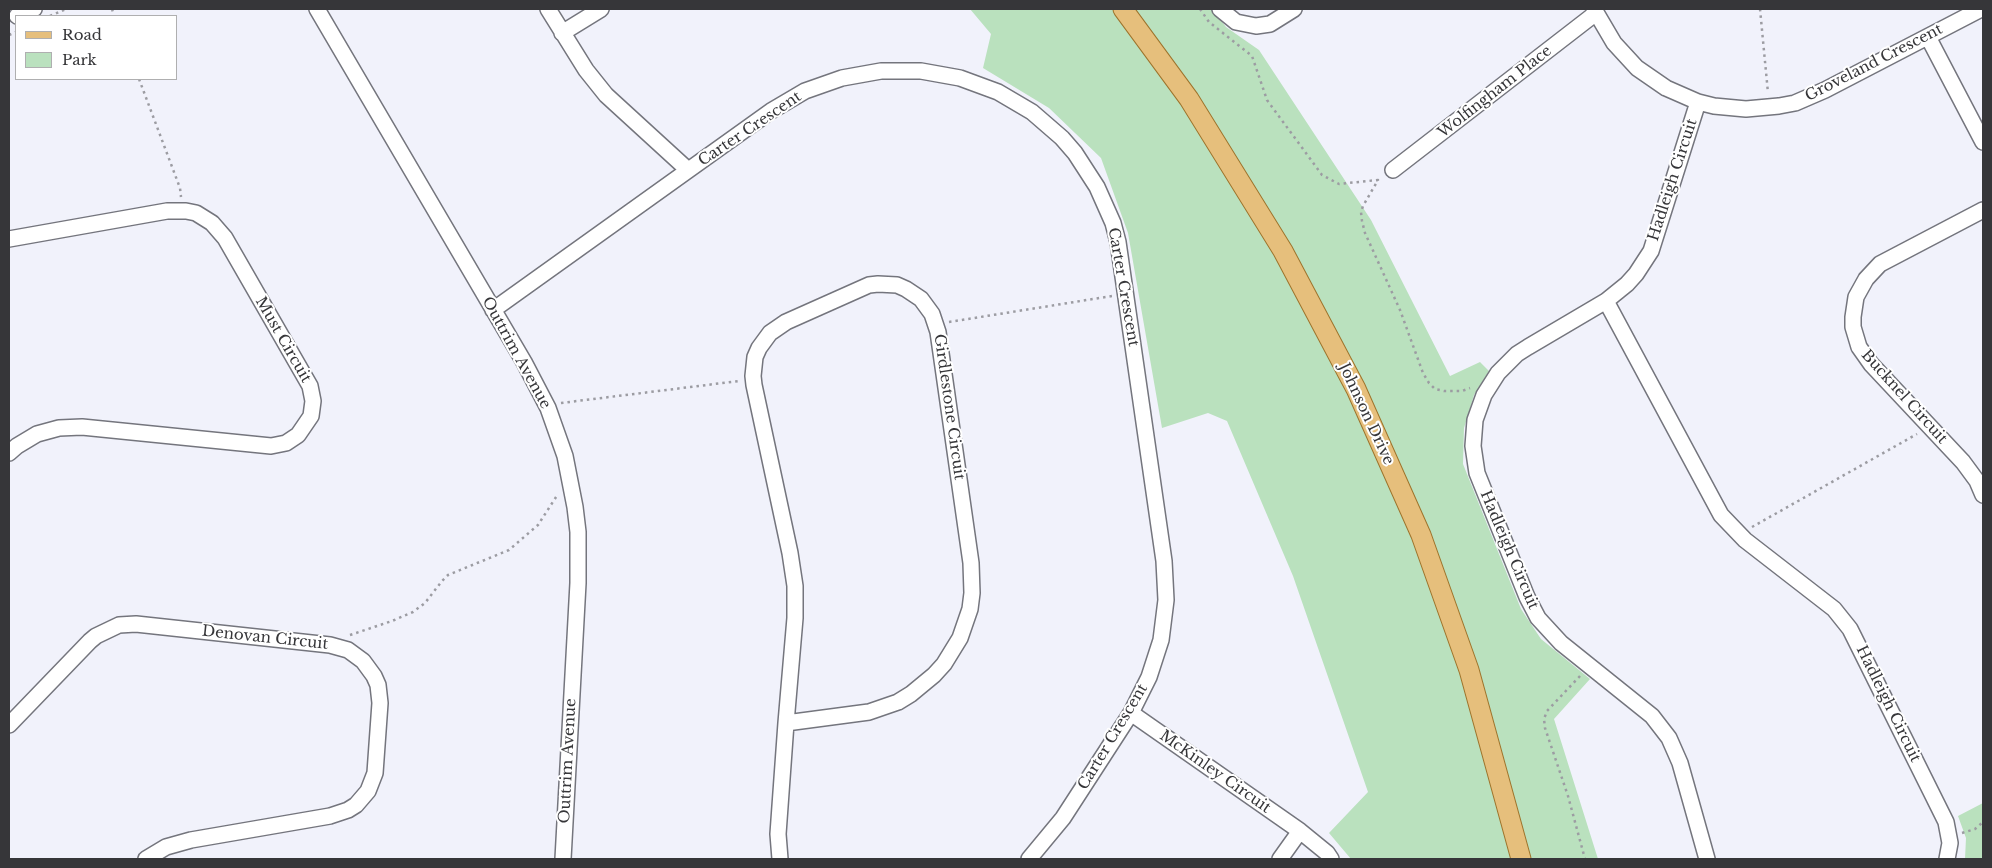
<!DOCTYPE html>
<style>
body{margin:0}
#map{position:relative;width:1992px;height:868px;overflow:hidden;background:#f1f2fb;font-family:"Libre Baskerville",serif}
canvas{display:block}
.frame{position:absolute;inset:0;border:10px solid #363639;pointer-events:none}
.legend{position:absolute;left:15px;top:15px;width:162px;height:65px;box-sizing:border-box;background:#fff;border:1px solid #afafb0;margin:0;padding:6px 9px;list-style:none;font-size:15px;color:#363639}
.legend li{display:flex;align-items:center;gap:10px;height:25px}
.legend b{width:25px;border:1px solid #afafb0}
</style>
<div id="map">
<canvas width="1992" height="868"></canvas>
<div class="frame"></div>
<ul class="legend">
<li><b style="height:6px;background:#e6bf7c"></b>Road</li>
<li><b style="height:14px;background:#bae1be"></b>Park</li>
</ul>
</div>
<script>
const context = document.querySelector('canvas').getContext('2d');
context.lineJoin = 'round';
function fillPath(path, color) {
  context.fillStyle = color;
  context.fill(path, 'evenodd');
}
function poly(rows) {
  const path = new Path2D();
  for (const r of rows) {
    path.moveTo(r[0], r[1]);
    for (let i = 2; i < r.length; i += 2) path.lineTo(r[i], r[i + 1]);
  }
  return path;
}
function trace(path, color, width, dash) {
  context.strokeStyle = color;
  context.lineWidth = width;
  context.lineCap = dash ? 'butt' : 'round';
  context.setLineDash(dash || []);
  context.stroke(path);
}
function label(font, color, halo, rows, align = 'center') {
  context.font = font + ' "Libre Baskerville",serif';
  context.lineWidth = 4;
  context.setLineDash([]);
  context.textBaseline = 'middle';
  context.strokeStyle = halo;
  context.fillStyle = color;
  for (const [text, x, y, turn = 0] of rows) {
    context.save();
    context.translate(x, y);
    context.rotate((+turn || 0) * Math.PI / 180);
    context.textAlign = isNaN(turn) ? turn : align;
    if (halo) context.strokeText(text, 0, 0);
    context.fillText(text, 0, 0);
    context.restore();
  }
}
fillPath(poly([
 [970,9,1212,9,1226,27,1259,50,1371,220,1450,376,1480,362,1489,371,1474,395,1464,428,1463,464,1521,609,1541,639,1590,679,1554,719,1598,859,1351,859,1329,833,1368,792,1293,576,1227,421,1208,413,1162,428,1128,233,1101,158,1049,108,983,68,991,34],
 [1983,803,1983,859,1965,859,1966,838,1958,816]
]), '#bae1be');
const minor = poly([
 [317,9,524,362,548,408,565,456,575,507,578,532,578,583,563,859],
 [548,9,586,70,606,95,688,170],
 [1220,9,1236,22,1256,26,1270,24,1294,9],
 [1594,9,1614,43,1637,68,1666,88,1698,102,1714,106,1746,109,1779,106,1795,103,1825,90,1981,9],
 [17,16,34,9],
 [562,33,601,9],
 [1928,37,1983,142],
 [1698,102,1651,251,1636,274,1627,284,1606,301,1528,347,1517,354,1498,373,1484,395,1475,420,1473,446,1477,473,1527,597,1538,618,1561,643,1652,716,1669,738,1680,763,1707,859],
 [1393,170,1596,13],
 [1983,210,1880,264,1866,279,1856,297,1853,317,1853,327,1859,347,1871,364,1963,462,1977,481,1983,495],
 [9,239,167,211,186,211,196,213,212,223,225,238,310,386,313,401,311,416,298,435,286,443,271,446,82,427,59,428,37,434,17,446,9,453],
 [1606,301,1721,515,1745,540,1834,609,1850,629,1946,822,1950,843,1947,859],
 [493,310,771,111,805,91,842,78,881,71,921,71,960,78,998,92,1032,112,1062,138,1075,153,1097,187,1113,223,1118,242,1164,561,1166,600,1161,640,1149,677,1131,713,1063,818,1029,859],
 [1131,713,1300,831,1327,853,1331,859],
 [9,725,90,641,96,636,119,625,136,624,330,645,348,650,363,661,374,676,378,685,380,703,375,773,368,791,356,805,348,810,330,816,191,840,166,847,146,859],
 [780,859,778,834,786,723,795,618,795,586,790,553,754,385,753,376,755,357,759,348,770,333,786,322,869,285,878,284,897,285,906,289,921,299,932,314,938,332,971,563,972,593,970,609,960,638,944,664,934,675,911,694,898,702,869,712,786,723],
 [1280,859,1300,831]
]);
const major = poly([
 [1123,9,1189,99,1283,251,1356,389,1421,535,1469,670,1521,859]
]);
trace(minor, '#74757d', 18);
trace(major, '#9e742c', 21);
trace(poly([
 [112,9,114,16],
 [1200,9,1209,22,1252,56,1267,100,1322,175,1339,184,1378,180,1363,206,1361,212,1362,221,1365,233,1400,310,1423,373,1429,383,1435,389,1444,391,1462,391,1470,388],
 [1760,9,1768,93],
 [50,16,66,9],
 [9,35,16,32],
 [139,79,180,188,181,197],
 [949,322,1112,296],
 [561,403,739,381],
 [1752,527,1917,434],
 [350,635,392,621,413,612,425,603,442,581,448,575,509,550,538,525,558,494],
 [1580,676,1547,711,1544,719,1545,728,1568,796,1585,859],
 [1962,833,1975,829,1983,822]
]), '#9c9ca2', 2.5, [2.5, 4]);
trace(minor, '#fff', 15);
trace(major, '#e6bf7c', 19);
label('15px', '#363639', '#fff', [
 ["Groveland Crescent",1874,63,-27],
 ["Wolfingham Place",1495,92,-38],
 ["Carter Crescent",750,129,-34],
 ["Hadleigh Circuit",1673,180,-72],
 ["Carter Crescent",1123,287,80],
 ["Must Circuit",283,340,60],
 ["Outtrim Avenue",516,353,61],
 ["Bucknel Circuit",1904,397,48],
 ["Girdlestone Circuit",949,407,82],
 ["Johnson Drive",1366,414,65],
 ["Hadleigh Circuit",1509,550,67],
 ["Denovan Circuit",265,638,6],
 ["Hadleigh Circuit",1888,704,64],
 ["Carter Crescent",1113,737,-59],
 ["Outtrim Avenue",568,761,-87],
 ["McKinley Circuit",1215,772,35]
]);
</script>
